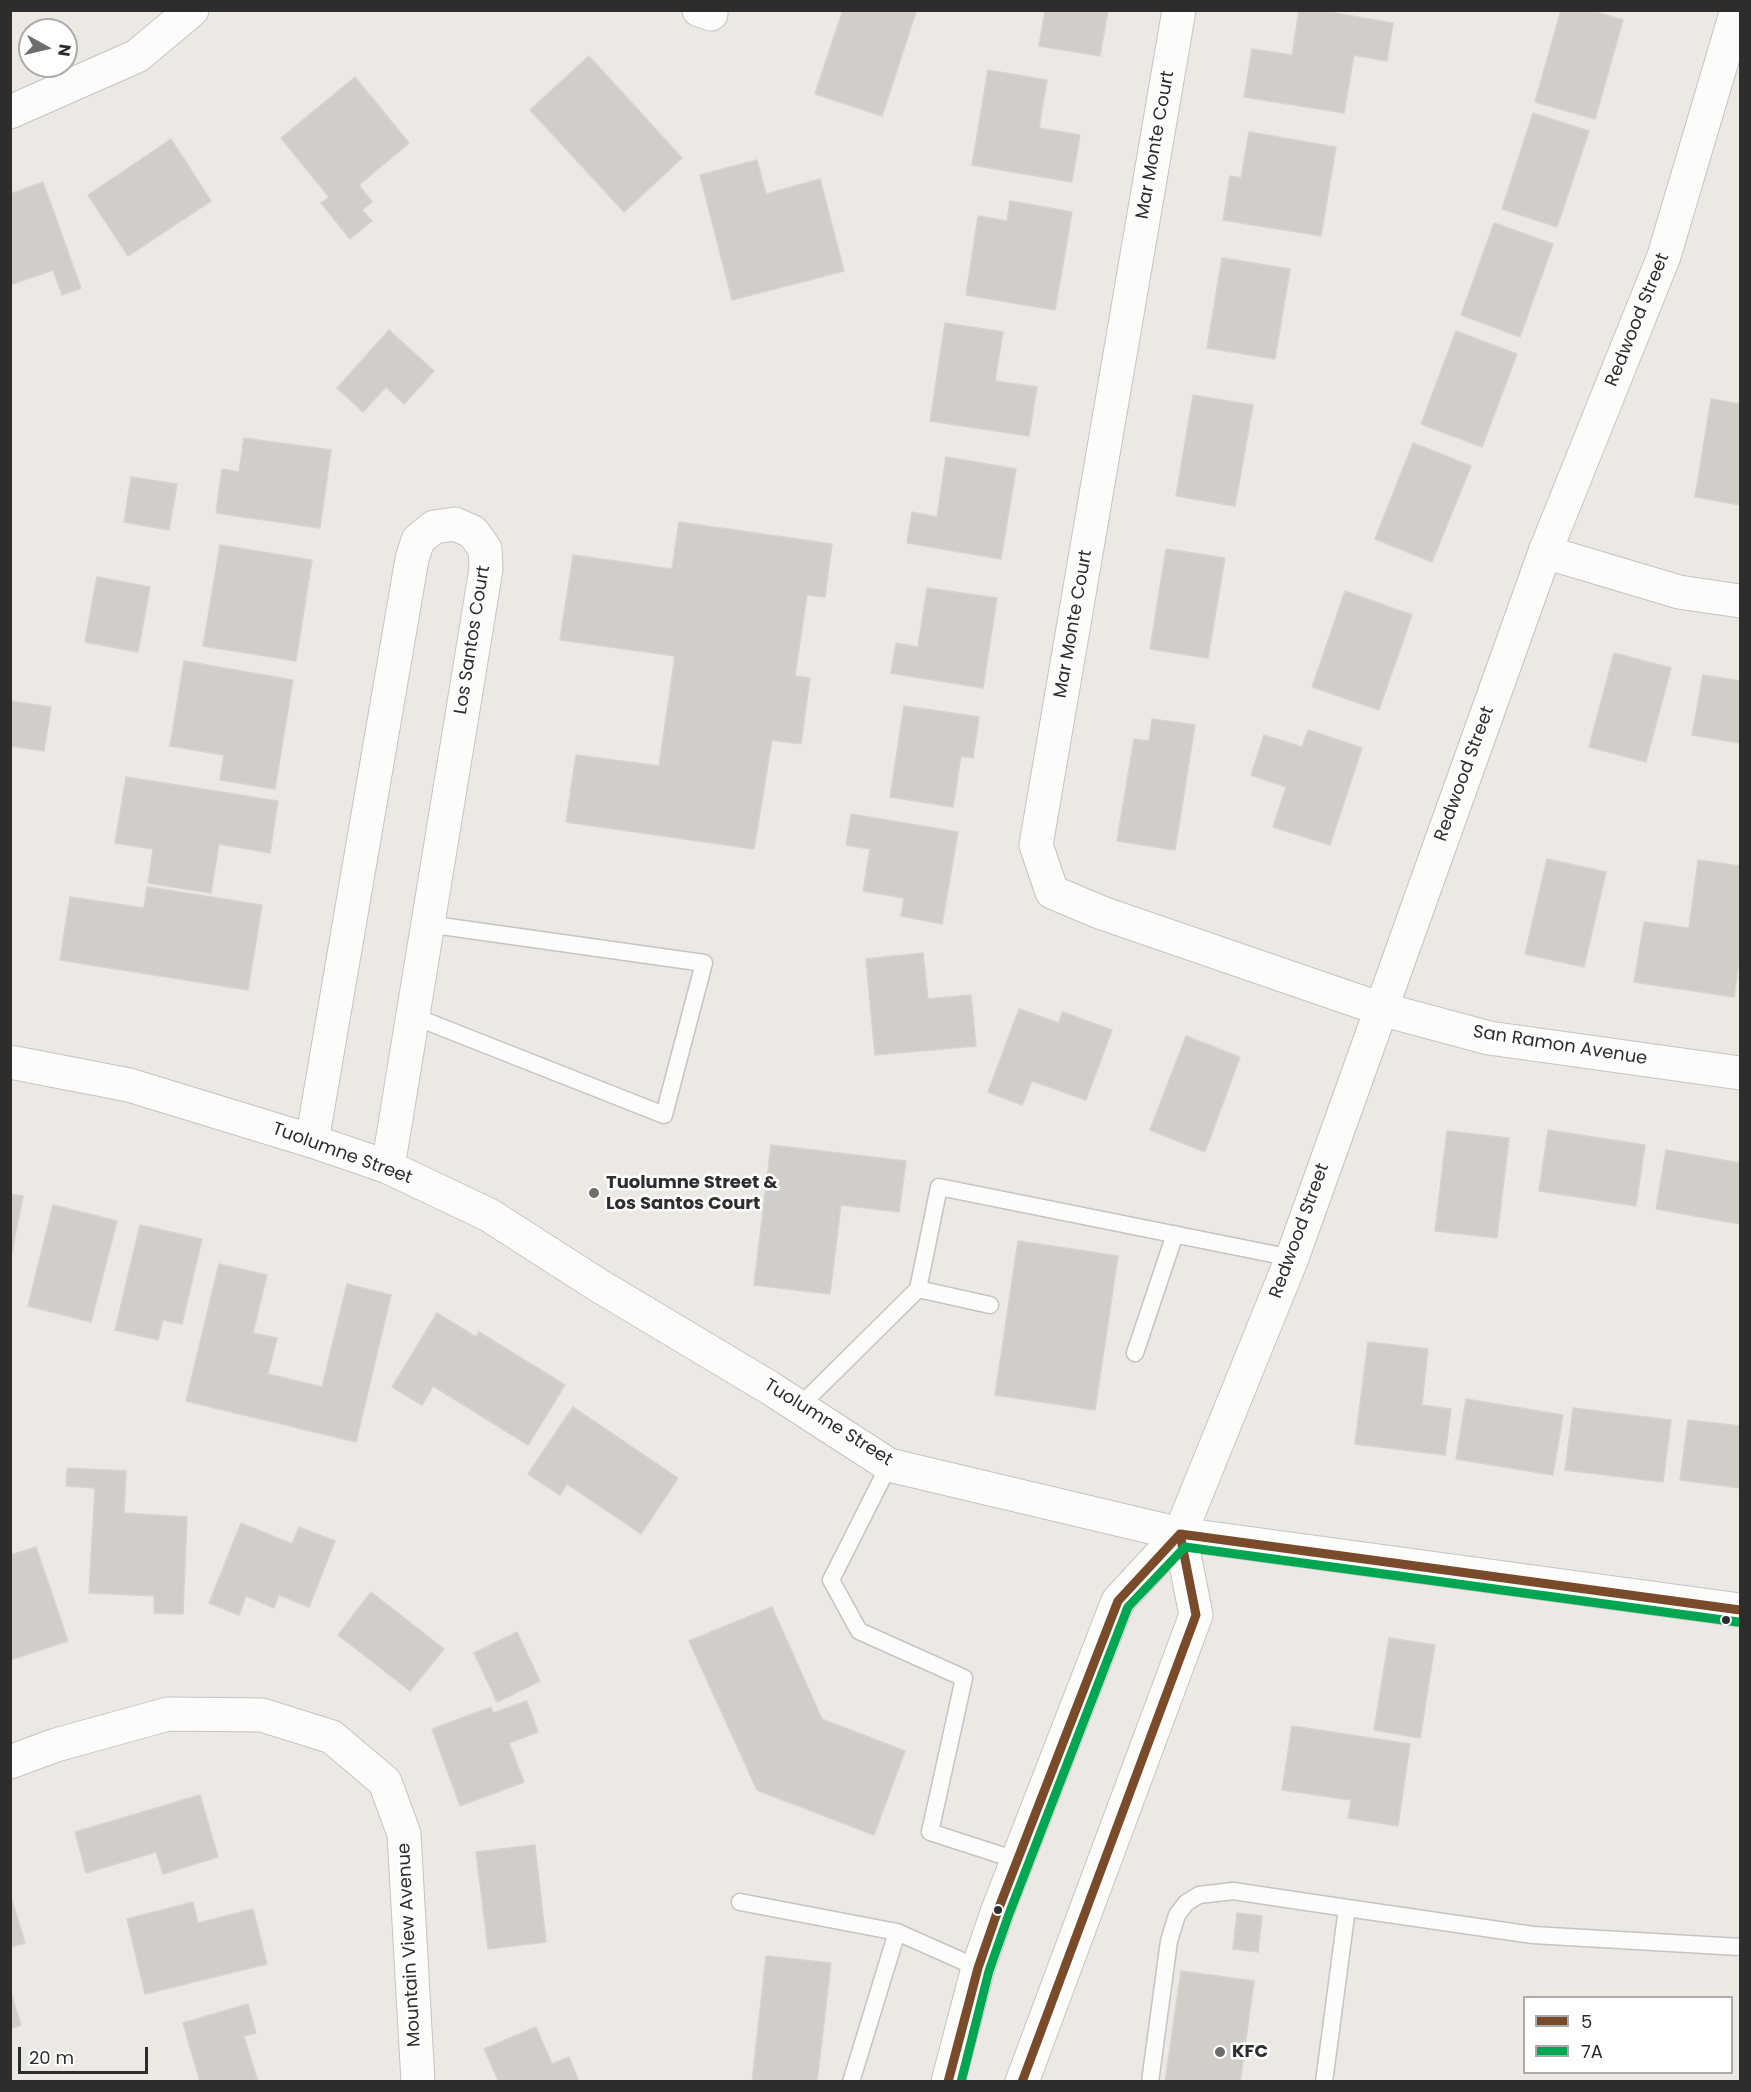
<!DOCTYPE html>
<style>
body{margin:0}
#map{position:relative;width:1751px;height:2092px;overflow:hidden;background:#ece8e3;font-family:Poppins,sans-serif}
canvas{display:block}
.frame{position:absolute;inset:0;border:12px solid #2d2d2d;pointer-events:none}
.legend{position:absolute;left:1523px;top:1996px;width:210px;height:78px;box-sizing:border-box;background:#fff;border:2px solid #ababab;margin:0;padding:8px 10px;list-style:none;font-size:18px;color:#2d2d2d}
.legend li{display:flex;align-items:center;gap:12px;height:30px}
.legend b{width:30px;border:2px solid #ababab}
.north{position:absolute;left:18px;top:18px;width:60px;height:60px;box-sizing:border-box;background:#fff;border:2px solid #ababab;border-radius:50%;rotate:98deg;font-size:16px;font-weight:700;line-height:24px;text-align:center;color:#2d2d2d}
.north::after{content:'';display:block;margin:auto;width:21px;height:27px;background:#706e6d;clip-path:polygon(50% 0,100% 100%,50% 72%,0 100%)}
.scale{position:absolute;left:18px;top:2047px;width:130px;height:27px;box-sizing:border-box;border:3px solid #2d2d2d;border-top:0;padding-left:8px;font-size:18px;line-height:21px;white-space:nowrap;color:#2d2d2d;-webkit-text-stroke:4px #fff;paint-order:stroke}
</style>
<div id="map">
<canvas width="1751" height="2092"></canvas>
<div class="frame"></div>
<ul class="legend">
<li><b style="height:8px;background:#7a4b2a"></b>5</li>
<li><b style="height:8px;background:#00a651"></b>7A</li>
</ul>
<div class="north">N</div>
<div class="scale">20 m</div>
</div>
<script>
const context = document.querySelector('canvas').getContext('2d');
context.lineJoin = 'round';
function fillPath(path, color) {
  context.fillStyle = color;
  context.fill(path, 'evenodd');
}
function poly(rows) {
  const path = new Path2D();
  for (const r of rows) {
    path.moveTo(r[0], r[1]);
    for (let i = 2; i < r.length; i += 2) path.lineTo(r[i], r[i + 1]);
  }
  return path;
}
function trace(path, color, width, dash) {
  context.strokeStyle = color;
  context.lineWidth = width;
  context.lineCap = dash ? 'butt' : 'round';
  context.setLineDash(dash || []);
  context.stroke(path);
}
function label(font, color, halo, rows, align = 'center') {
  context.font = font + ' Poppins,sans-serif';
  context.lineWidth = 5;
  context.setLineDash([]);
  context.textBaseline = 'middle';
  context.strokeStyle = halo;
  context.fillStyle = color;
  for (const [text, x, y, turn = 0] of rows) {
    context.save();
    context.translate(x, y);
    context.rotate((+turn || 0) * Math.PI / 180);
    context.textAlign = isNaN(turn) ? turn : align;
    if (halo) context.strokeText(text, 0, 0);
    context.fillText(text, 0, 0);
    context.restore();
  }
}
const building = poly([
 [843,10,911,10,916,12,882,116,815,94,843,10],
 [1045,10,1108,10,1100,56,1039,46,1045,10],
 [1299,10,1317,10,1393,23,1387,61,1354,55,1344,113,1244,97,1252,49,1292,55,1299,10],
 [1561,10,1589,10,1623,20,1595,119,1535,102,1561,10],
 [589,56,682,158,624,212,530,110,589,56],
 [988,70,1047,80,1039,128,1080,135,1072,182,972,165,988,70],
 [355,77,409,143,359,185,372,202,362,210,372,221,350,239,321,203,329,197,281,138,355,77],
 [1533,113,1589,131,1557,227,1502,209,1533,113],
 [1249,132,1336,147,1321,236,1223,220,1230,176,1241,178,1249,132],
 [171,139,211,201,128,256,88,195,171,139],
 [757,160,766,194,820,179,844,271,732,300,700,175,757,160],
 [43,182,81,288,62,295,53,270,10,285,10,194,43,182],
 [1010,201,1072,212,1055,310,966,295,978,216,1007,221,1010,201],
 [1494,223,1553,244,1520,337,1461,315,1494,223],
 [1222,258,1290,269,1275,359,1207,348,1222,258],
 [945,323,1003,332,995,381,1037,387,1029,436,930,421,945,323],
 [389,330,434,371,404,404,386,387,363,412,337,388,389,330],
 [1456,331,1517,354,1482,447,1421,424,1456,331],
 [1193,395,1253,405,1235,506,1176,496,1193,395],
 [1711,399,1740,404,1740,505,1695,497,1711,399],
 [244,438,331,450,320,528,216,513,222,469,239,472,244,438],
 [1413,443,1471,466,1432,562,1375,539,1413,443],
 [946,457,1016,469,1001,559,907,543,912,512,937,517,946,457],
 [131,477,177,484,169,530,124,522,131,477],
 [679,522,832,544,825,597,807,595,795,676,810,678,801,744,772,740,754,849,566,822,576,755,659,766,675,656,560,640,573,555,672,569,679,522],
 [220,545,312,560,296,661,203,646,220,545],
 [1166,549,1225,558,1208,658,1150,649,1166,549],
 [97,577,150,587,138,652,85,642,97,577],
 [927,588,997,598,983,688,891,673,896,643,918,647,927,588],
 [1345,591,1412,615,1379,710,1312,687,1345,591],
 [1614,653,1671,668,1646,762,1589,747,1614,653],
 [184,661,293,680,275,789,220,780,224,755,170,746,184,661],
 [1703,675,1740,681,1740,743,1692,735,1703,675],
 [10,701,51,707,44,751,10,746,10,701],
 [904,706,979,717,973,758,961,756,953,807,890,797,904,706],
 [1152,719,1195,725,1175,850,1117,841,1134,739,1149,741,1152,719],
 [1308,730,1362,748,1330,845,1273,827,1286,787,1251,775,1264,735,1302,747,1308,730],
 [126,777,278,801,270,853,219,844,211,893,148,883,153,849,115,843,126,777],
 [851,814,958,832,942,924,901,916,904,898,863,891,870,849,846,845,851,814],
 [1547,859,1606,872,1584,967,1525,954,1547,859],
 [1698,860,1740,866,1740,953,1734,997,1634,982,1644,922,1689,928,1698,860],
 [147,887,262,905,248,990,60,960,70,897,144,908,147,887],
 [923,953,928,999,971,995,976,1046,875,1055,866,959,923,953],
 [1019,1009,1059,1023,1062,1012,1112,1030,1086,1100,1032,1081,1022,1105,988,1092,1019,1009],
 [1186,1036,1240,1057,1205,1152,1150,1130,1186,1036],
 [1548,1130,1645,1145,1636,1206,1539,1191,1548,1130],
 [1447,1131,1509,1138,1497,1238,1435,1231,1447,1131],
 [771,1145,906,1161,899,1212,841,1205,830,1294,754,1285,771,1145],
 [1666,1150,1740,1163,1740,1224,1656,1209,1666,1150],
 [10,1194,23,1196,10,1262,10,1194],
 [53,1205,117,1221,91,1322,28,1306,53,1205],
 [140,1225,202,1239,182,1324,163,1320,158,1340,115,1330,140,1225],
 [1018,1241,1118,1256,1095,1410,995,1395,1018,1241],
 [219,1264,267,1275,253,1333,277,1338,268,1374,322,1387,347,1284,391,1295,356,1442,186,1401,219,1264],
 [437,1313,476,1337,479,1332,565,1385,528,1445,433,1386,422,1405,392,1387,437,1313],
 [1368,1342,1428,1349,1422,1405,1451,1409,1445,1455,1355,1444,1368,1342],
 [1466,1399,1563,1415,1553,1475,1456,1459,1466,1399],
 [573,1407,678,1478,641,1534,567,1484,560,1495,528,1474,573,1407],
 [1573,1408,1671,1420,1663,1482,1565,1470,1573,1408],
 [1688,1420,1740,1426,1740,1488,1680,1480,1688,1420],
 [67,1468,126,1471,124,1513,187,1517,183,1614,154,1613,154,1596,89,1593,95,1488,66,1486,67,1468],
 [241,1523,292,1544,299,1527,335,1541,309,1607,279,1595,274,1608,246,1596,239,1615,209,1603,241,1523],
 [36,1547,68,1641,10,1660,10,1555,36,1547],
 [371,1592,444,1649,410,1691,338,1635,371,1592],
 [772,1607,822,1719,905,1751,874,1835,757,1790,689,1641,772,1607],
 [517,1632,540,1681,497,1702,474,1653,517,1632],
 [1389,1638,1435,1645,1420,1738,1374,1730,1389,1638],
 [527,1701,538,1732,509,1743,524,1782,460,1806,432,1729,491,1707,493,1713,527,1701],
 [1292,1726,1410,1744,1398,1826,1348,1818,1351,1800,1282,1790,1292,1726],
 [200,1795,218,1857,163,1874,156,1852,86,1873,75,1832,200,1795],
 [535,1845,546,1942,488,1949,476,1852,535,1845],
 [10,1894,25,1943,10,1947,10,1894],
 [193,1902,198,1923,253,1909,267,1964,145,1994,127,1919,193,1902],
 [1237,1913,1262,1916,1258,1952,1233,1949,1237,1913],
 [766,1956,831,1963,817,2082,752,2082,766,1956],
 [1181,1971,1254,1981,1240,2082,1165,2082,1181,1971],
 [10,1990,21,2025,10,2029,10,1990],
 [248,2004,256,2033,244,2036,258,2082,200,2082,183,2023,248,2004],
 [536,2027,552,2064,569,2057,579,2082,499,2082,484,2049,536,2027]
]);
fillPath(building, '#d1ceca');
trace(building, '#d7d4cf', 1.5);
const lane = poly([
 [413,1016,664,1115,704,963,427,924],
 [918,1289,990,1305],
 [1135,1353,1175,1234],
 [799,1407,918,1289,939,1187,1292,1258],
 [889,1465,831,1580,859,1631,964,1678,930,1832,1016,1860],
 [740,1902,897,1932],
 [851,2082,897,1932,978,1968],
 [1150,2082,1169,1941,1177,1915,1186,1903,1199,1895,1233,1891,1347,1908],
 [1324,2082,1347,1908,1533,1935,1740,1947]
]);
const street = poly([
 [699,10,711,14],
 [1179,10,1036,845,1052,892,1102,913,1381,1009,1489,1038,1740,1073],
 [10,112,137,56,192,10],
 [1545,552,1679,592,1740,601],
 [312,1141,412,559,418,540,434,527,455,524,473,532,485,549,486,569,388,1167],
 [10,1762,56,1745,168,1714,262,1715,332,1737,385,1782,404,1834,418,2082]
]);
const secondary = poly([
 [10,1062,129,1085,312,1141,388,1167,489,1215,598,1285,770,1388,889,1465,1180,1534,1740,1610],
 [948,2082,978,1968,998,1910,1118,1601,1180,1534,1292,1258,1545,552,1664,256,1737,10],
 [1022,2082,1196,1615,1180,1534]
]);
trace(lane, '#c5c4c4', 19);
trace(street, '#c5c4c4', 35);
trace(secondary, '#c5c4c4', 35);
trace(lane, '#fcfcfb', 16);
trace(street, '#fcfcfb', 33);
trace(secondary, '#fcfcfb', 33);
trace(poly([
 [1180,1534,1740,1610],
 [948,2082,978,1968,998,1910,1118,1601,1180,1534],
 [1022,2082,1196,1615,1180,1534]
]), '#7a4b2a', 9);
trace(poly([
 [961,2082,989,1971,1009,1914,1128,1607,1185,1547,1738,1622]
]), '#00a651', 9);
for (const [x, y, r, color] of [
 [594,1193,6,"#706e6d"],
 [1726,1620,5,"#2d2d2d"],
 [998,1910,5,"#2d2d2d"],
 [1220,2052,6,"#706e6d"]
]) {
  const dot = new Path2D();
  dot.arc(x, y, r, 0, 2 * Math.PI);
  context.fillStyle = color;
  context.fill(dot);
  trace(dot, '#fff', 2);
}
label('18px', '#2d2d2d', '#fff', [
 ["Mar Monte Court",1156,145,-80],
 ["Redwood Street",1638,320,-68],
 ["Mar Monte Court",1074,624,-80],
 ["Los Santos Court",473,640,-81],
 ["Redwood Street",1465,774,-70],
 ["San Ramon Avenue",1560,1046,9],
 ["Tuolumne Street",342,1154,20],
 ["Redwood Street",1300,1231,-70],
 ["Tuolumne Street",828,1423,32],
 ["Mountain View Avenue",410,1945,-93]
]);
label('bold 18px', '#2d2d2d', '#fff', [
 ["Tuolumne Street &",606,1183],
 ["Los Santos Court",606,1204],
 ["KFC",1232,2052]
], 'left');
</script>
